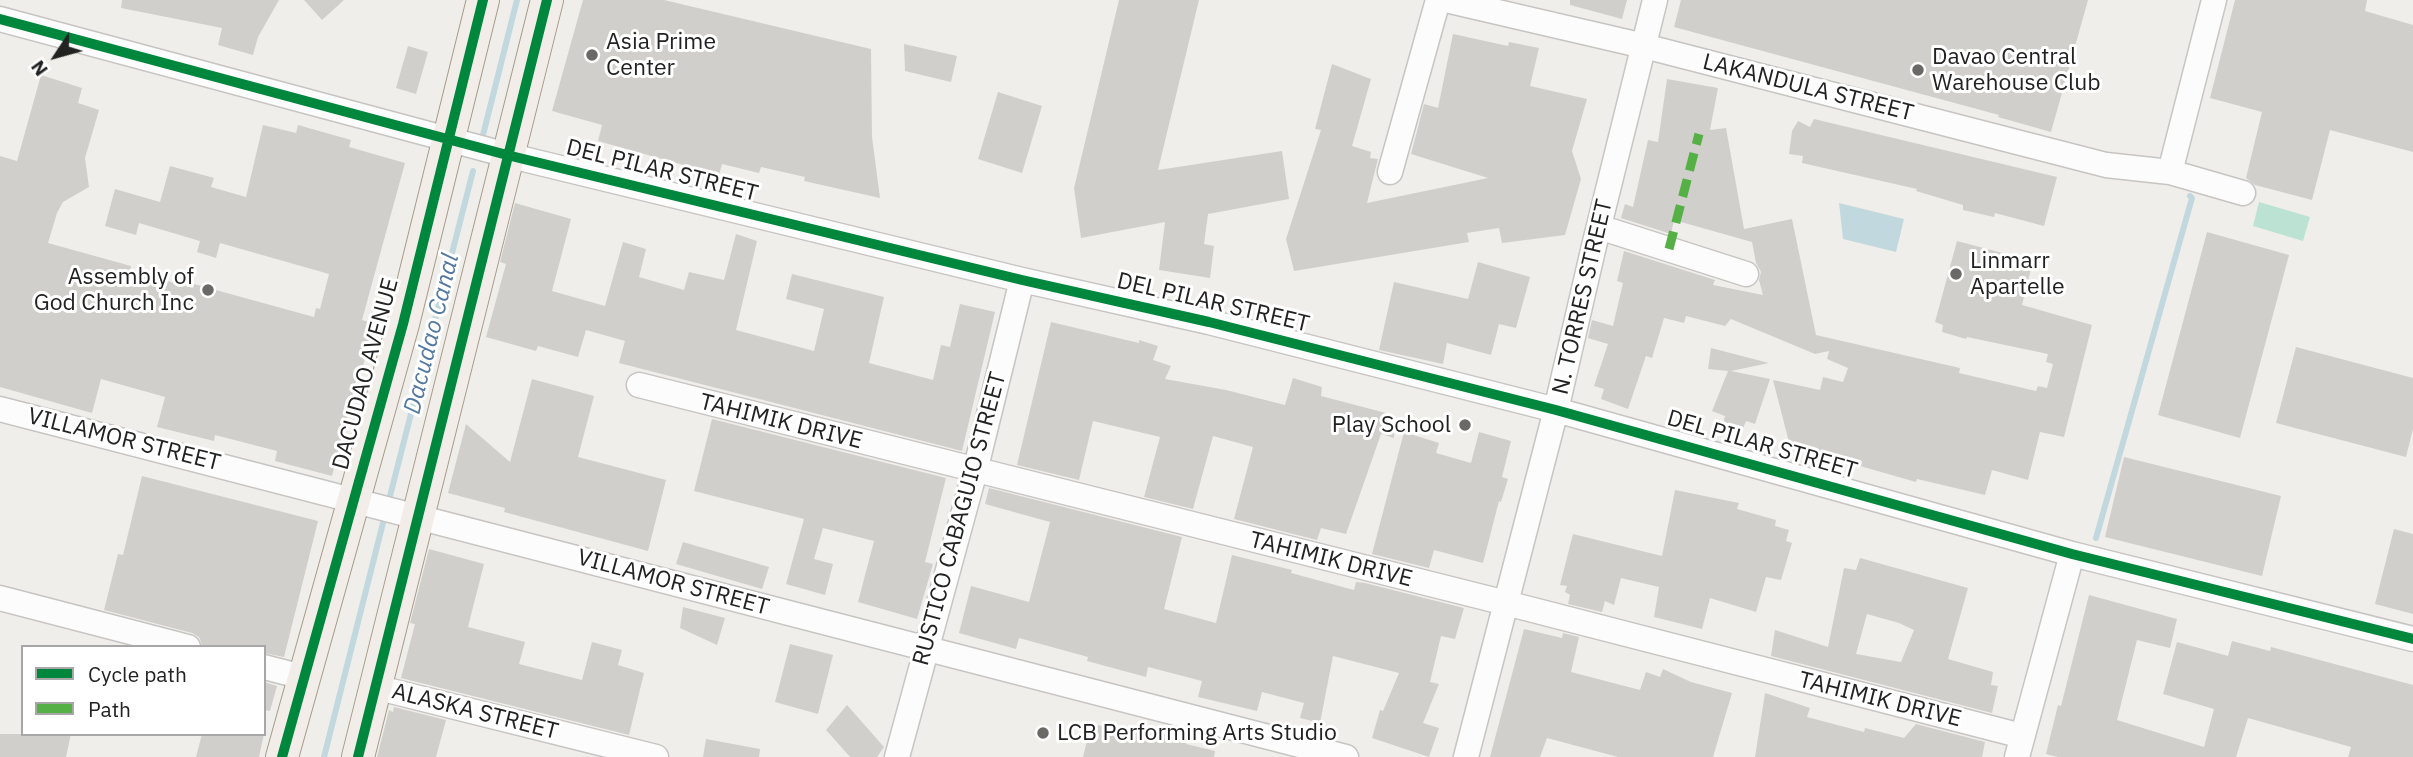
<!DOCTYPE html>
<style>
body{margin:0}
#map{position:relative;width:2413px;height:757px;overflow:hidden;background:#f0eeeb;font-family:"IBM Plex Sans",sans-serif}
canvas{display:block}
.legend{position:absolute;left:21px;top:645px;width:245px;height:91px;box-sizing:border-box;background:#fff;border:2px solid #a7a7a7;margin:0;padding:9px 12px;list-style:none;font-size:21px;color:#222}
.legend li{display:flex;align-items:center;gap:14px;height:35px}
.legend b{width:35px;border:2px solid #a7a7a7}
.north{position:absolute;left:21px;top:21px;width:70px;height:70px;-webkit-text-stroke:5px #fff;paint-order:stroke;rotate:234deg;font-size:19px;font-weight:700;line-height:28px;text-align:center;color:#222}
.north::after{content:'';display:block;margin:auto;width:24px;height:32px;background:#222;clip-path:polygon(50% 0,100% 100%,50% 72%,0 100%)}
</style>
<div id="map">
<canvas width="2413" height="757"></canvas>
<ul class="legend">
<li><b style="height:9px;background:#00873e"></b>Cycle path</li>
<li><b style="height:9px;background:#55b145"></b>Path</li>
</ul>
<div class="north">N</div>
</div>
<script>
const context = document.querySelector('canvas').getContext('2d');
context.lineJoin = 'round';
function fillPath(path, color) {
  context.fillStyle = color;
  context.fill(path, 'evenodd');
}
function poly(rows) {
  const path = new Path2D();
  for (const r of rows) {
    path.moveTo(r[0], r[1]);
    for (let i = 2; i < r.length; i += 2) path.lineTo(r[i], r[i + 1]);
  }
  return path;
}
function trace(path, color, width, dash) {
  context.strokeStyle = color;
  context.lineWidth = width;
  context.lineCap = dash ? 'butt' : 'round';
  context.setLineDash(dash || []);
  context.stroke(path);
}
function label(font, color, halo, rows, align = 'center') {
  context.font = font + ' "IBM Plex Sans",sans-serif';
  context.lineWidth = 6;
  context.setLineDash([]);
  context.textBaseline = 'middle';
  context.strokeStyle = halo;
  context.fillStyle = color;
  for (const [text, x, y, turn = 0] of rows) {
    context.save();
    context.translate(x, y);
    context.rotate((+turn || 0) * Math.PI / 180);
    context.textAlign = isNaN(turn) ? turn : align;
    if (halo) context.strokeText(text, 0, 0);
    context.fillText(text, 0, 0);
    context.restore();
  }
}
fillPath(poly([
 [2259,202,2310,217,2303,241,2253,226]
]), '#bbe2d2');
fillPath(poly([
 [1839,203,1904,219,1896,252,1843,239]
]), '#c2d8df');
trace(poly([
 [483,135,517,0],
 [390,496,473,171],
 [2096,538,2192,198,2190,196],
 [324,757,384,519]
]), '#c2d8df', 6);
fillPath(poly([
 [122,0,279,0,258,37,253,55,218,45,222,28,121,8],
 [304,0,344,0,322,20],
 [583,0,664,0,871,49,872,137,880,198,804,181,805,177,761,167,759,173,722,164,719,175,598,141,602,125,552,111],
 [1119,0,1199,0,1158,170,1282,151,1289,199,1208,214,1204,244,1214,246,1210,278,1159,270,1165,222,1081,238,1074,188],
 [1570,0,1627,0,1622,19,1570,5],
 [1681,0,2088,0,2051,132,1998,117,1999,115,1674,27],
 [2235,0,2367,0,2365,11,2413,25,2413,152,2330,130,2312,200,2255,185,2246,178,2262,112,2210,98],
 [1453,34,1508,46,1509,42,1539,48,1530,86,1587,99,1572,151,1581,179,1565,235,1502,243,1499,228,1467,233,1469,242,1294,271,1286,239,1321,130,1315,129,1332,64,1371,79,1352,146,1371,152,1370,158,1378,159,1367,203,1488,178,1411,154,1424,104,1438,108],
 [904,44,957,56,951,82,905,71],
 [408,46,428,52,416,94,396,88],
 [41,75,82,88,78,103,99,110,85,158,89,187,63,202,57,213,48,243,131,266,130,271,193,288,194,284,314,317,316,308,320,309,329,274,220,243,216,258,197,252,200,241,139,223,136,235,105,226,115,189,160,202,170,166,214,178,211,187,246,197,263,125,296,133,298,125,351,140,349,147,405,163,362,320,374,323,361,374,358,373,332,476,275,461,277,451,215,435,214,441,157,427,165,397,101,379,92,413,0,387,0,156,17,161],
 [1667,79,1718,88,1710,130,1726,128,1744,229,1792,219,1816,335,1960,368,1959,373,2036,391,2038,386,2047,388,2053,364,2046,362,2048,354,1967,337,1966,339,1942,332,1943,325,1935,322,1957,241,2033,261,2022,305,2092,325,2064,437,2040,432,2028,480,1992,470,1985,495,1917,479,1916,482,1790,446,1773,380,1820,390,1823,377,1843,382,1848,368,1827,359,1829,351,1815,354,1731,319,1725,326,1686,316,1684,323,1664,318,1652,358,1646,356,1628,409,1601,399,1604,389,1594,386,1608,344,1588,338,1592,320,1613,326,1623,283,1617,281,1624,251,1715,280,1713,285,1763,295,1759,280,1761,272,1756,263,1752,242,1674,220,1671,234,1621,218,1625,204,1633,207,1648,140,1658,142],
 [998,92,1042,106,1022,173,978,159],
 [1814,119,2057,177,2044,226,1995,213,1994,217,1963,210,1963,205,1916,191,1917,189,1802,163,1803,156,1789,154,1792,131,1798,121,1810,127],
 [515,203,571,219,552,291,605,306,623,242,646,249,639,277,684,290,689,272,724,280,736,234,757,241,736,330,814,351,824,309,786,299,792,274,884,297,869,363,933,380,941,345,950,347,960,304,995,312,962,451,619,363,625,341,586,330,578,357,538,346,536,351,486,337,506,264,500,262],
 [2207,232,2289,255,2240,438,2158,415],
 [1478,262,1530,277,1516,328,1499,324,1491,355,1447,343,1443,364,1379,350,1394,282,1468,299],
 [1051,322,1139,343,1139,340,1158,346,1153,360,1171,366,1165,379,1226,390,1285,405,1293,378,1322,387,1321,396,1386,413,1394,421,1394,438,1381,434,1346,534,1321,528,1317,540,1234,519,1253,447,1213,436,1193,509,1144,497,1160,437,1093,421,1079,480,1017,465],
 [2296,347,2413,378,2413,429,2406,457,2276,423],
 [1711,348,1769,363,1731,371,1770,379,1755,424,1746,421,1741,434,1722,428,1725,416,1712,411,1728,371,1708,369],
 [532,379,594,396,578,457,666,480,648,551,504,512,505,508,448,493,466,424,510,462],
 [712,419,946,478,925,562,933,564,917,619,858,602,874,541,823,528,814,559,833,564,825,595,786,584,804,519,694,491],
 [1404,432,1439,443,1436,453,1471,463,1479,432,1511,441,1502,477,1508,479,1501,502,1499,501,1483,563,1434,550,1429,568,1372,554],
 [2124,457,2281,496,2262,576,2105,537],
 [142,476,318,521,284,657,264,653,264,647,202,645,199,637,192,633,104,610,118,554,123,555],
 [989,488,1182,537,1164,609,1216,623,1232,555,1292,570,1291,573,1354,590,1356,582,1365,583,1464,608,1455,639,1441,636,1430,682,1439,684,1423,723,1439,728,1429,757,1372,738,1380,710,1383,711,1399,673,1333,656,1320,723,1300,718,1304,703,1262,692,1257,711,1198,697,1202,681,1148,667,1146,677,1087,661,1088,657,1019,638,1016,649,959,633,971,586,1029,602,1050,522,985,504],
 [1675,490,1739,503,1737,509,1776,520,1775,526,1789,530,1786,541,1792,543,1781,580,1766,577,1756,612,1710,598,1702,629,1654,617,1659,587,1621,578,1614,605,1605,601,1602,612,1568,604,1570,595,1565,592,1567,586,1560,585,1573,534,1662,556],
 [2394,529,2413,534,2413,614,2375,604],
 [683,542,769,567,762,589,676,564],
 [429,549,484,564,468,627,525,642,519,664,582,680,592,642,622,650,618,665,644,673,629,735,401,678,415,624,410,623],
 [1860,558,1968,588,1948,659,1993,672,1991,685,1998,686,1992,713,1771,656,1775,630,1828,647,1844,568,1856,570],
 [1867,614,1899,623,1914,630,1901,662,1856,654],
 [2089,595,2177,619,2170,648,2137,640,2117,720,2204,747,2214,709,2163,694,2177,642,2228,656,2232,641,2270,651,2271,647,2413,685,2413,757,2348,757,2351,747,2248,718,2236,757,2058,757,2046,754,2058,705,2061,706],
 [683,607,725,618,717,645,680,628],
 [1524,629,1562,638,1563,633,1579,637,1571,672,1640,690,1646,672,1660,677,1663,669,1691,682,1732,693,1713,757,1618,757,1547,738,1540,757,1490,757],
 [790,644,833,655,818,714,775,702],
 [264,682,277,686,270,711,264,710],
 [1765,693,1810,708,1807,717,1864,732,1865,728,1904,738,1916,724,1985,742,1982,757,1755,757],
 [847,705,884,747,877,757,850,757,826,730],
 [394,707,446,720,436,757,377,757,389,710,393,712],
 [1091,724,1134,732,1135,727,1187,739,1186,744,1215,751,1214,757,1083,757],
 [0,734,71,734,66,757,0,757],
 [202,734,264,734,259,757,196,757],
 [706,739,760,749,759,757,703,757]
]), '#d1cfcc');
const minor = poly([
 [1446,0,1644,46,2106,165,2170,172,2243,193],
 [0,19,507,155,1022,280,1209,322,1556,410,2072,554,2413,639],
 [1390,172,1438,0],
 [2170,172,2214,0],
 [1599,227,1746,274],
 [639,385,1506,603,2022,736],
 [0,409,1346,757],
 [0,598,188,647],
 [264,667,303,677],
 [375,687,656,757],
 [897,757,975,471,1022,280],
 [1466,757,1556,410,1594,246,1655,0],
 [2017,757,2072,554]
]);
const major = poly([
 [282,757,403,324,483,0],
 [358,757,547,0]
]);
trace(minor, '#c6c5c3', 27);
trace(major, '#a59c89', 34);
trace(minor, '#fdfcfc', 24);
trace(major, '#f2ede8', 32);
trace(poly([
 [1669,249,1699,134]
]), '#55b145', 9, [18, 9]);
trace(poly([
 [0,19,507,155,1022,280,1209,322,1556,410,2072,554,2413,639],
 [282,757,403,324,483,0],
 [358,757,547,0]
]), '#00873e', 10);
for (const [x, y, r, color] of [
 [592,55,7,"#6a6968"],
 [1918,70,7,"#6a6968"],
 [1956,274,7,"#6a6968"],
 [208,290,7,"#6a6968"],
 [1465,425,7,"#6a6968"],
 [1043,733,7,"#6a6968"]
]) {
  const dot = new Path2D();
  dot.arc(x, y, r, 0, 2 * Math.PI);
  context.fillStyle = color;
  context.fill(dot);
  trace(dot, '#fff', 2.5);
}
label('23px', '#222', '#fff', [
 ["Asia Prime",606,42],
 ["Center",606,68],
 ["Davao Central",1932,57],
 ["Warehouse Club",1932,83],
 ["Linmarr",1970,261],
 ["Apartelle",1970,287],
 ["Assembly of",194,277,"right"],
 ["God Church Inc",194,303,"right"],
 ["Play School",1451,425,"right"],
 ["LCB Performing Arts Studio",1057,733]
], 'left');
label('23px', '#222', '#fff', [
 ["LAKANDULA STREET",1808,88,14],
 ["DEL PILAR STREET",662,171,14],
 ["N. TORRES STREET",1583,297,-77],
 ["DEL PILAR STREET",1213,303,13],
 ["DACUDAO AVENUE",366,374,-75],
 ["TAHIMIK DRIVE",781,422,14],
 ["VILLAMOR STREET",124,440,14],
 ["DEL PILAR STREET",1762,445,16],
 ["RUSTICO CABAGUIO STREET",960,519,-75],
 ["TAHIMIK DRIVE",1331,560,14],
 ["VILLAMOR STREET",673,583,15],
 ["TAHIMIK DRIVE",1880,700,14],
 ["ALASKA STREET",475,712,14]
]);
label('italic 24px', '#5379a2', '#fff', [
 ["Dacudao Canal",432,334,-76]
]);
</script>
